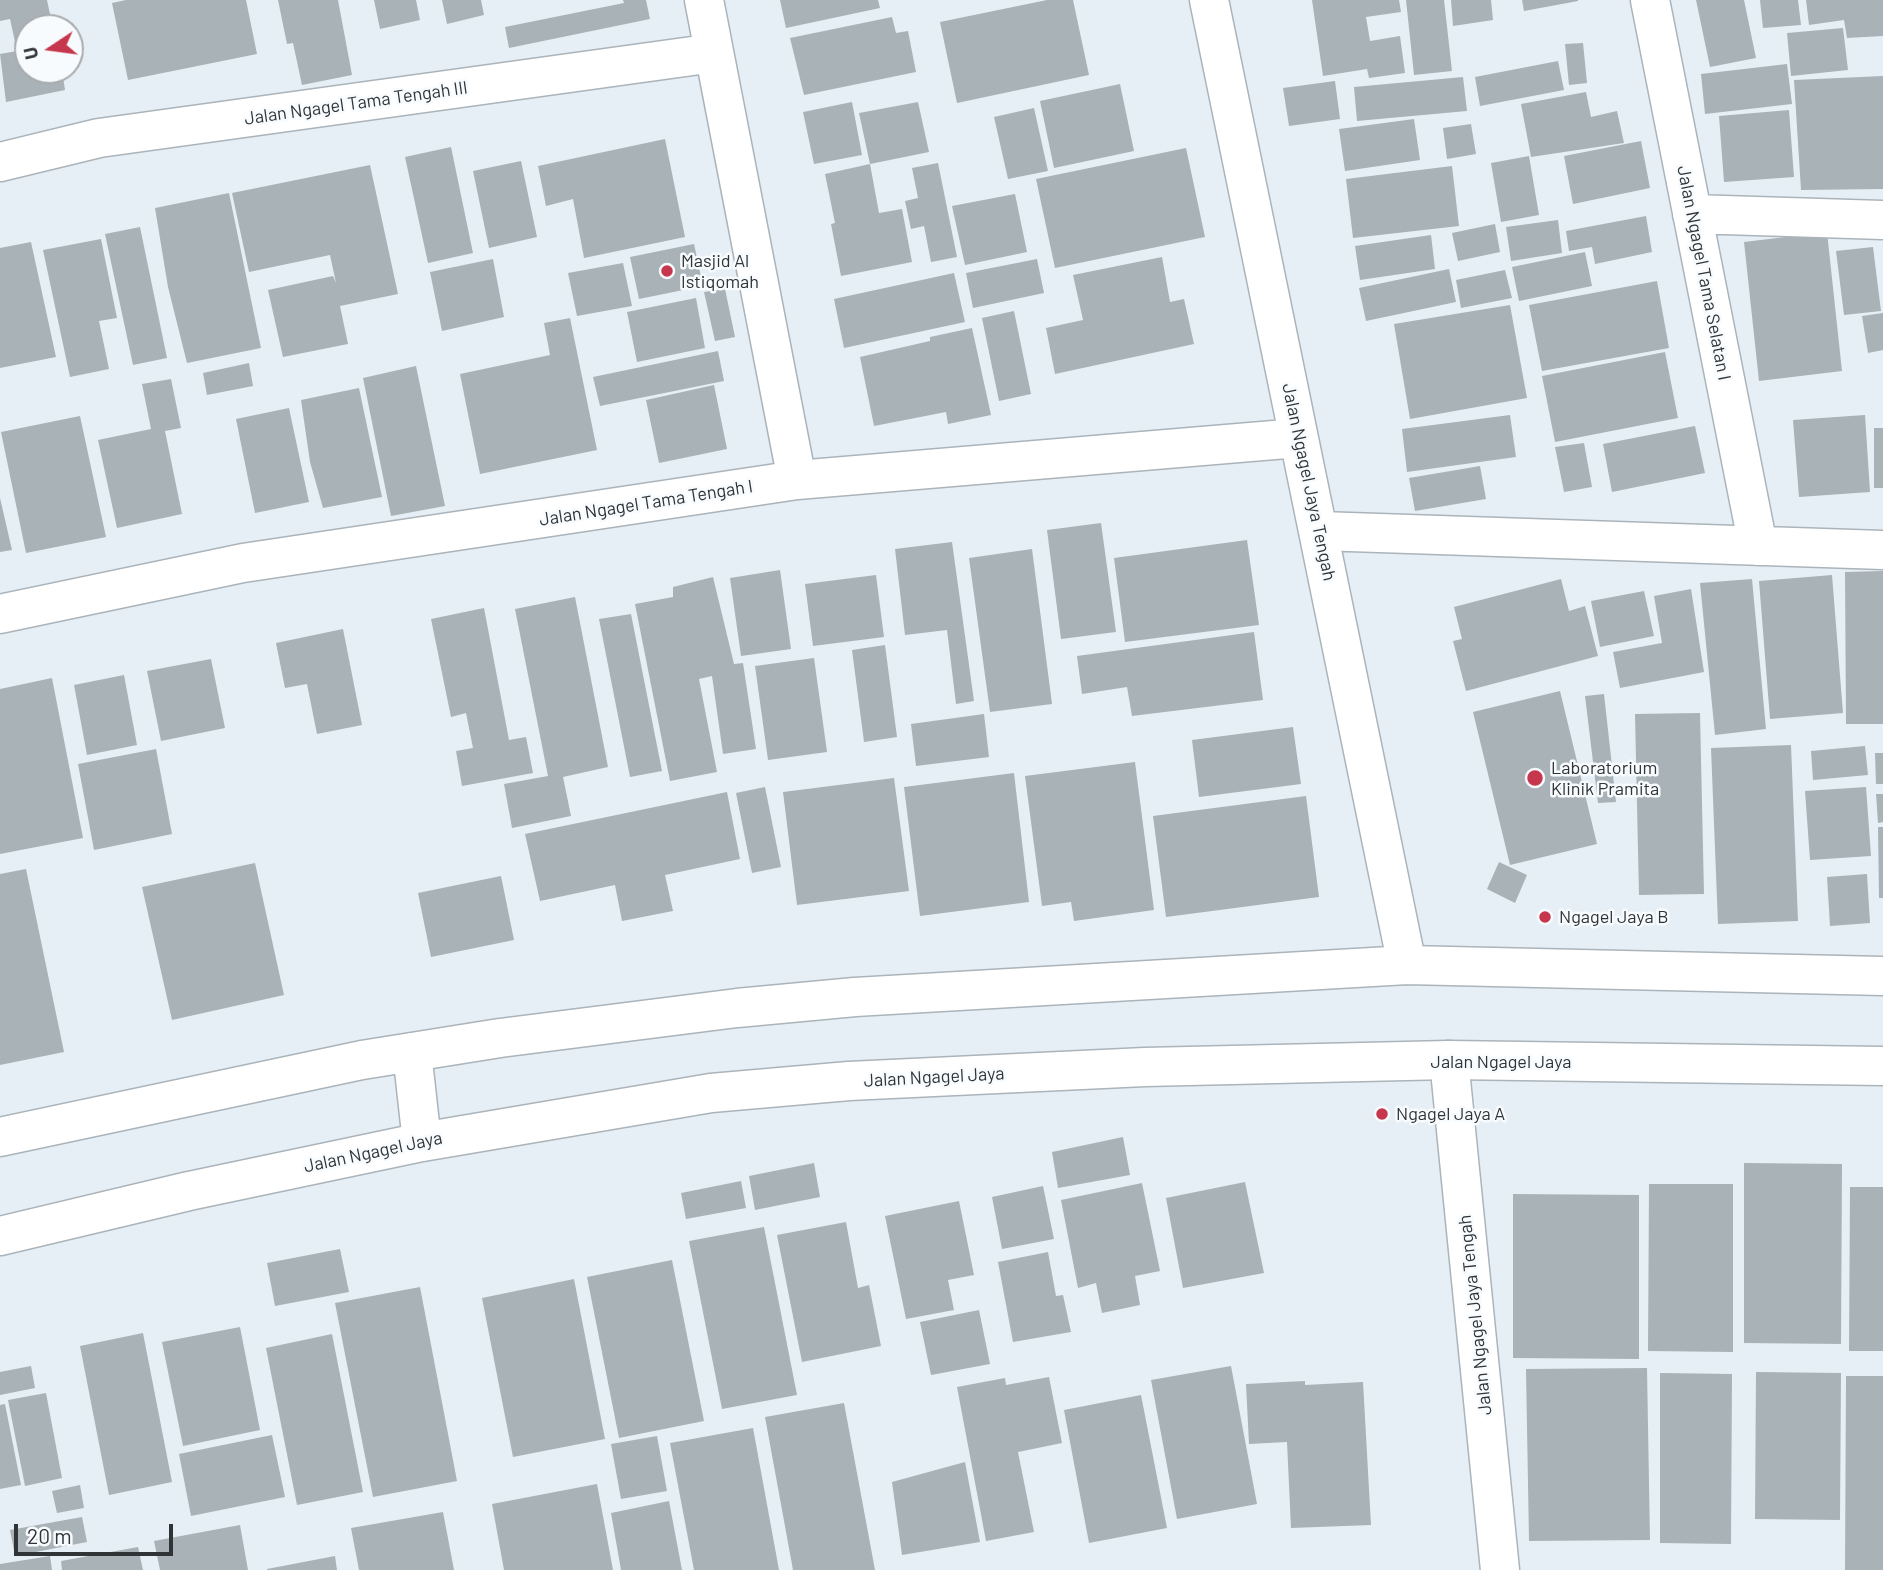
<!DOCTYPE html>
<style>
body{margin:0}
#map{position:relative;width:1883px;height:1570px;overflow:hidden;background:#e6eff5;font-family:Barlow,sans-serif}
canvas{display:block}
.north{position:absolute;left:14px;top:14px;width:70px;height:70px;box-sizing:border-box;background:#f8fbfe;border:2px solid #a8abae;border-radius:50%;rotate:257deg;font-size:19px;font-weight:700;line-height:28px;text-align:center;color:#303436}
.north::after{content:'';display:block;margin:auto;width:24px;height:32px;background:#c6364d;clip-path:polygon(50% 0,100% 100%,50% 72%,0 100%)}
.scale{position:absolute;left:14px;top:1524px;width:159px;height:32px;box-sizing:border-box;border:4px solid #303436;border-top:0;padding-left:9px;font-size:21px;line-height:24px;white-space:nowrap;color:#303436;-webkit-text-stroke:5px #f8fbfe;paint-order:stroke}
</style>
<div id="map">
<canvas width="1883" height="1570"></canvas>
<div class="north">U</div>
<div class="scale">20 m</div>
</div>
<script>
const context = document.querySelector('canvas').getContext('2d');
context.lineJoin = 'round';
function fillPath(path, color) {
  context.fillStyle = color;
  context.fill(path, 'evenodd');
}
function poly(rows) {
  const path = new Path2D();
  for (const r of rows) {
    path.moveTo(r[0], r[1]);
    for (let i = 2; i < r.length; i += 2) path.lineTo(r[i], r[i + 1]);
  }
  return path;
}
function trace(path, color, width, dash) {
  context.strokeStyle = color;
  context.lineWidth = width;
  context.lineCap = dash ? 'butt' : 'round';
  context.setLineDash(dash || []);
  context.stroke(path);
}
function label(font, color, halo, rows, align = 'center') {
  context.font = font + ' Barlow,sans-serif';
  context.lineWidth = 5;
  context.setLineDash([]);
  context.textBaseline = 'middle';
  context.strokeStyle = halo;
  context.fillStyle = color;
  for (const [text, x, y, turn = 0] of rows) {
    context.save();
    context.translate(x, y);
    context.rotate((+turn || 0) * Math.PI / 180);
    context.textAlign = isNaN(turn) ? turn : align;
    if (halo) context.strokeText(text, 0, 0);
    context.fillText(text, 0, 0);
    context.restore();
  }
}
fillPath(poly([
 [0,0,47,0,53,28,28,28,28,70,62,70,65,90,6,102,0,54,17,51,10,19,0,21],
 [126,0,246,0,257,54,128,80,112,3],
 [278,0,338,0,352,75,302,85,293,43,287,44],
 [374,0,416,0,420,20,380,29],
 [442,0,481,0,484,15,447,24],
 [623,0,646,0,650,19,509,48,505,27,624,3],
 [780,0,878,0,880,8,786,28],
 [1047,0,1073,0,1089,75,957,103,940,22],
 [1312,0,1399,0,1401,12,1366,17,1370,41,1400,36,1405,73,1369,78,1367,69,1323,76],
 [1406,0,1444,0,1452,71,1414,75],
 [1451,0,1491,0,1493,20,1453,26],
 [1522,0,1578,0,1578,1,1524,11],
 [1696,0,1744,0,1756,58,1710,67],
 [1760,0,1798,0,1801,25,1763,28],
 [1806,0,1883,0,1883,36,1847,38,1844,20,1809,25],
 [892,17,896,33,908,31,916,72,804,95,790,38],
 [1843,28,1848,70,1791,76,1787,33],
 [1583,43,1587,83,1569,85,1565,44],
 [1558,61,1564,90,1480,106,1475,77],
 [1787,64,1792,104,1705,114,1701,74],
 [1883,76,1883,189,1801,190,1794,80],
 [1463,77,1467,111,1357,121,1354,87],
 [1335,81,1340,119,1289,126,1283,88],
 [1120,84,1134,151,1054,168,1040,101],
 [1586,92,1591,117,1617,111,1624,143,1531,157,1521,104],
 [852,102,862,155,814,164,803,112],
 [918,102,929,152,870,164,859,113],
 [1034,108,1048,171,1008,179,994,117],
 [1789,110,1794,177,1724,182,1719,116],
 [1414,119,1420,160,1345,171,1339,129],
 [1471,124,1476,154,1447,159,1443,128],
 [665,139,685,237,584,258,573,199,546,206,538,166],
 [1641,141,1650,188,1573,204,1564,156],
 [451,147,473,253,428,263,405,157],
 [1186,148,1205,237,1055,268,1036,179],
 [1529,156,1539,215,1501,222,1491,163],
 [521,161,537,237,489,248,473,171],
 [938,163,957,257,931,262,924,226,911,229,905,201,918,198,912,168],
 [870,164,879,213,902,209,912,262,841,276,831,224,835,223,825,174],
 [370,165,398,294,340,306,348,344,283,357,268,290,333,276,336,283,330,255,249,272,232,193],
 [1452,166,1459,226,1353,238,1346,179],
 [229,193,261,348,187,363,168,287,155,208],
 [1015,194,1027,252,965,265,952,206],
 [1646,216,1652,252,1595,264,1592,247,1569,251,1566,231],
 [1558,220,1562,253,1511,261,1506,227],
 [1495,224,1500,252,1458,261,1452,233],
 [140,227,167,358,133,365,105,234],
 [1827,232,1842,371,1759,381,1744,242],
 [1431,235,1435,269,1360,280,1355,246],
 [101,239,117,318,99,321,109,369,70,377,43,250],
 [31,242,56,357,0,368,0,248],
 [694,244,703,286,639,299,630,257],
 [1873,247,1881,311,1844,315,1836,251],
 [1585,252,1592,286,1519,301,1512,267],
 [1162,257,1170,302,1184,299,1194,344,1055,374,1046,328,1083,320,1073,275],
 [493,259,504,317,442,331,430,272],
 [1037,259,1044,293,973,308,966,273],
 [623,263,632,306,577,316,568,273],
 [1449,269,1456,302,1366,321,1359,288],
 [1505,270,1512,298,1461,308,1456,280],
 [954,273,965,322,844,348,834,299],
 [1657,281,1669,348,1542,371,1529,305],
 [725,289,735,337,715,341,704,292],
 [696,298,705,348,637,362,627,312],
 [1510,305,1527,398,1410,419,1394,324],
 [1014,311,1031,394,999,401,982,318],
 [1883,313,1883,350,1868,353,1862,316],
 [570,318,597,450,480,474,460,374,550,355,544,323],
 [972,328,991,415,948,424,946,412,874,426,860,357,930,341,930,337],
 [718,351,724,381,600,406,593,377],
 [1665,352,1678,418,1555,442,1542,376],
 [249,363,253,386,207,395,203,373],
 [416,366,445,506,391,516,363,378],
 [171,379,181,428,165,431,182,514,117,528,98,440,151,429,142,384],
 [714,385,727,449,659,463,646,400],
 [359,388,382,497,323,508,310,462,301,400],
 [289,408,309,502,255,513,236,419],
 [1510,415,1516,457,1407,472,1402,429],
 [1865,415,1870,492,1799,497,1793,420],
 [80,416,106,537,26,553,1,432],
 [1695,426,1705,473,1612,492,1603,444],
 [1874,428,1883,428,1883,488,1874,488],
 [1584,443,1592,487,1564,492,1555,447],
 [1480,466,1486,499,1415,511,1409,478],
 [0,498,12,550,0,552],
 [1101,523,1116,632,1061,639,1047,530],
 [1247,540,1259,625,1125,642,1114,558],
 [952,542,974,701,956,704,947,630,905,635,895,549],
 [1032,549,1052,704,990,712,969,558],
 [780,570,791,649,741,656,730,578],
 [1883,571,1883,724,1846,724,1845,572],
 [876,575,884,637,813,646,805,584],
 [1832,575,1843,713,1770,719,1759,581],
 [713,577,734,664,743,663,756,749,723,754,712,676,699,679,717,772,670,781,635,604,673,597,673,587],
 [1561,579,1569,611,1585,606,1598,656,1466,691,1453,641,1462,639,1454,607],
 [1752,579,1766,729,1715,735,1700,583],
 [1691,589,1704,672,1620,688,1613,652,1662,643,1654,596],
 [1644,591,1654,636,1600,647,1591,601],
 [575,597,608,767,563,777,571,816,512,828,504,784,548,776,515,609],
 [484,608,509,740,526,737,533,773,462,786,456,751,473,748,466,713,451,717,431,619],
 [631,614,662,771,630,777,599,619],
 [343,629,362,725,317,734,307,684,285,688,276,643],
 [1254,632,1263,700,1132,716,1127,687,1082,694,1077,656],
 [885,645,897,737,864,742,852,650],
 [814,658,827,752,768,760,755,666],
 [211,659,225,728,161,741,147,671],
 [124,675,137,745,87,755,74,685],
 [52,678,83,838,0,854,0,689],
 [1560,691,1597,844,1510,865,1473,712],
 [1604,694,1616,802,1598,803,1585,696],
 [1700,713,1704,894,1639,895,1635,714],
 [984,714,989,757,916,766,911,724],
 [1293,727,1301,784,1199,797,1192,740],
 [1791,745,1798,921,1718,924,1711,748],
 [1865,746,1868,775,1813,780,1811,751],
 [156,749,172,834,94,850,78,764],
 [1875,753,1883,753,1883,784,1876,784],
 [1135,762,1154,910,1074,921,1071,902,1042,906,1025,776],
 [1014,773,1029,902,920,916,904,787],
 [894,778,909,891,797,905,783,792],
 [765,787,781,867,752,873,736,793],
 [1866,787,1871,856,1810,860,1805,791],
 [727,792,740,859,665,875,673,911,622,921,615,885,540,901,525,834],
 [1876,794,1883,794,1883,822,1878,823],
 [1306,796,1319,897,1166,917,1153,816],
 [1878,827,1883,827,1883,898,1879,898],
 [1499,862,1527,875,1515,903,1487,889],
 [255,863,284,995,172,1020,142,887],
 [26,869,64,1052,0,1065,0,874],
 [1867,874,1870,923,1830,926,1827,877],
 [501,876,514,940,431,957,418,893],
 [1123,1137,1130,1175,1058,1188,1052,1152],
 [814,1163,820,1197,755,1210,749,1176],
 [1744,1163,1842,1164,1841,1344,1744,1343],
 [741,1181,746,1208,686,1219,681,1193],
 [1245,1182,1264,1273,1183,1288,1166,1198],
 [1142,1183,1160,1271,1135,1276,1140,1305,1102,1313,1096,1283,1078,1288,1061,1200],
 [1649,1184,1733,1184,1733,1352,1648,1351],
 [1043,1186,1054,1239,1002,1249,992,1197],
 [1850,1187,1883,1187,1883,1351,1849,1351],
 [1513,1194,1639,1195,1639,1359,1513,1358],
 [959,1201,974,1275,948,1280,954,1310,906,1319,885,1216],
 [846,1222,858,1288,869,1285,881,1346,802,1362,777,1235],
 [764,1227,797,1395,722,1409,689,1241],
 [340,1249,349,1292,275,1306,267,1263],
 [1048,1252,1056,1296,1063,1295,1071,1332,1013,1342,998,1262],
 [672,1260,704,1421,619,1438,587,1277],
 [574,1279,605,1439,513,1457,482,1298],
 [420,1287,457,1481,373,1497,335,1303],
 [979,1310,990,1364,931,1375,920,1322],
 [240,1327,260,1430,183,1446,162,1342],
 [143,1333,172,1482,109,1495,80,1346],
 [332,1334,363,1492,297,1505,266,1348],
 [31,1366,35,1388,0,1395,0,1372],
 [1231,1366,1257,1504,1177,1519,1151,1380],
 [1647,1368,1650,1540,1529,1541,1526,1369],
 [1756,1372,1841,1373,1840,1520,1755,1519],
 [1660,1373,1732,1374,1731,1544,1660,1543],
 [1846,1376,1883,1376,1883,1570,1845,1570],
 [1049,1377,1062,1443,1018,1452,1034,1532,986,1541,957,1387,1005,1378,1006,1385],
 [1305,1381,1305,1385,1363,1382,1371,1525,1291,1528,1287,1442,1249,1444,1246,1384],
 [46,1393,62,1478,25,1486,8,1400],
 [1141,1395,1167,1528,1089,1543,1064,1410],
 [844,1403,875,1570,793,1570,765,1417],
 [5,1404,21,1485,0,1489,0,1405],
 [753,1428,779,1570,694,1570,670,1443],
 [272,1435,285,1497,191,1516,179,1454],
 [657,1436,667,1491,621,1499,611,1444],
 [965,1462,980,1542,902,1555,892,1482],
 [597,1484,613,1570,504,1570,492,1504],
 [80,1485,84,1508,57,1513,52,1491],
 [669,1501,682,1570,621,1570,611,1513],
 [443,1512,454,1570,359,1570,351,1528],
 [82,1517,87,1542,15,1556,10,1530],
 [240,1525,248,1570,160,1570,154,1541],
 [138,1547,143,1570,62,1570,61,1561],
 [50,1556,52,1570,0,1570,0,1564],
 [335,1556,337,1570,267,1570,267,1569]
]), '#a9b2b7');
const minor = poly([
 [704,0,797,480],
 [1209,0,1407,965],
 [1650,0,1758,546],
 [0,162,99,138,714,53],
 [1692,214,1883,220],
 [1320,531,1883,550],
 [0,614,243,563,797,480,1298,438],
 [1449,1060,1500,1570]
]);
const major = poly([
 [412,1052,422,1142],
 [0,1137,362,1060,500,1038,737,1008,855,997,1407,965,1883,976],
 [0,1236,189,1191,422,1142,711,1093,849,1081,1145,1067,1449,1060,1883,1066]
]);
trace(minor, '#abb4ba', 41);
trace(major, '#abb4ba', 41);
trace(minor, '#fff', 38);
trace(major, '#fff', 38);
for (const [x, y, r, color] of [
 [667,271,7,"#c6364d"],
 [1535,778,9,"#c6364d"],
 [1545,917,7,"#c6364d"],
 [1382,1114,7,"#c6364d"]
]) {
  const dot = new Path2D();
  dot.arc(x, y, r, 0, 2 * Math.PI);
  context.fillStyle = color;
  context.fill(dot);
  trace(dot, '#f8fbfe', 2.5);
}
label('18px', '#303436', '#f8fbfe', [
 ["Jalan Ngagel Tama Tengah III",356,103,-8],
 ["Jalan Ngagel Tama Selatan I",1704,273,79],
 ["Jalan Ngagel Jaya Tengah",1309,482,78],
 ["Jalan Ngagel Tama Tengah I",646,503,-9],
 ["Jalan Ngagel Jaya",1501,1062],
 ["Jalan Ngagel Jaya",934,1077,-3],
 ["Jalan Ngagel Jaya",373,1152,-12],
 ["Jalan Ngagel Jaya Tengah",1475,1315,-96]
]);
label('18px', '#303436', '#f8fbfe', [
 ["Masjid Al",681,261],
 ["Istiqomah",681,282],
 ["Laboratorium",1551,768],
 ["Klinik Pramita",1551,789],
 ["Ngagel Jaya B",1559,917],
 ["Ngagel Jaya A",1396,1114]
], 'left');
</script>
